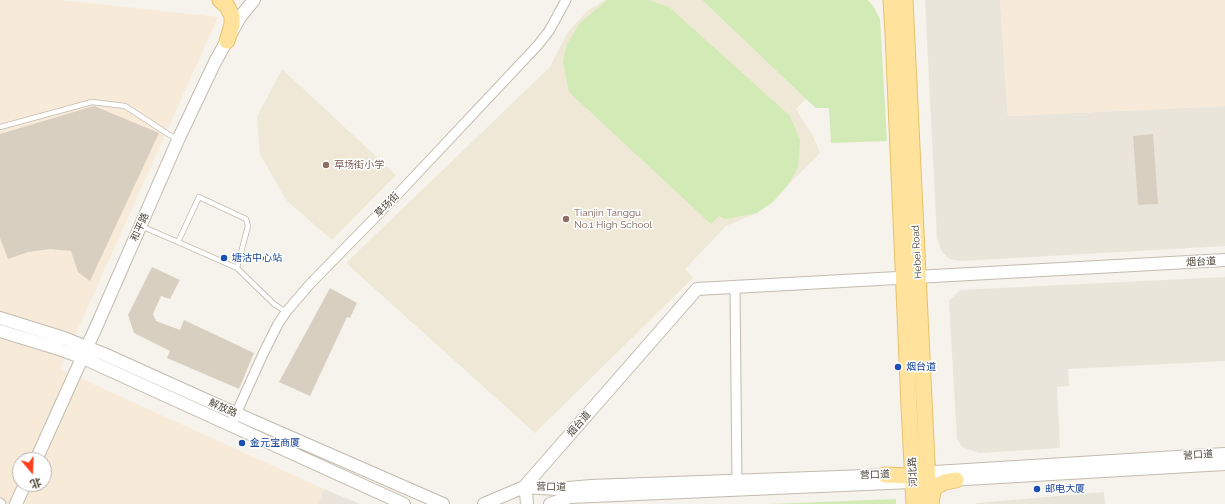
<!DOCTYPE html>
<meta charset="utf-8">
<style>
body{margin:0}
#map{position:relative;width:1225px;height:504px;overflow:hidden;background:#f6f3ec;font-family:Raleway,"Noto Sans SC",sans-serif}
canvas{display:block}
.north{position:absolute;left:12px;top:452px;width:40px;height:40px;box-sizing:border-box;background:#fff;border:1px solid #b7b4b0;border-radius:50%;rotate:161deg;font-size:11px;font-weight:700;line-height:16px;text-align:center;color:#4b4439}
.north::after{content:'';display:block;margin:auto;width:14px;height:18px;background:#fc3f1d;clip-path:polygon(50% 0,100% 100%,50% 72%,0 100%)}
</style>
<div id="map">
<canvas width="1225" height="504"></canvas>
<div class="north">北</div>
</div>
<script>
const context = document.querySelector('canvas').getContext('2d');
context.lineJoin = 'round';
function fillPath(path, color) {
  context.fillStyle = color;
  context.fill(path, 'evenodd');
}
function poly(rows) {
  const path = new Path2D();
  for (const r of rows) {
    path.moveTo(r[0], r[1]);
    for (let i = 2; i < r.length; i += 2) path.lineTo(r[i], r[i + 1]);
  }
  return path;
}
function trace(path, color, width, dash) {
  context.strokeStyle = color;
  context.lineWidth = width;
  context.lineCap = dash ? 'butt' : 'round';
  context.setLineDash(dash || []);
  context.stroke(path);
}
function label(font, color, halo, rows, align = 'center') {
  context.font = font + ' Raleway,"Noto Sans SC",sans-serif';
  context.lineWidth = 3;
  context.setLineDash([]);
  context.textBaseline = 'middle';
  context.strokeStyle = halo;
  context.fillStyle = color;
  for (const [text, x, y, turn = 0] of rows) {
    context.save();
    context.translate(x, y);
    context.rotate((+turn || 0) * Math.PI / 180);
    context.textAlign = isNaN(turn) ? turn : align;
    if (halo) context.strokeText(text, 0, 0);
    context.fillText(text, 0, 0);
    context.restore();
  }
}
fillPath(poly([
 [925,0,1000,0,1008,116,1225,106,1225,246,961,261,949,259,941,250,937,238],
 [1225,277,1225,361,1068,369,1069,386,1057,387,1060,448,979,453,962,447,957,439,949,301,960,290],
 [324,489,360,504,318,504],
 [1104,492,1105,504,975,504,977,503]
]), '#eae5da');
fillPath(poly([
 [0,0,61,0,218,17,60,369,324,489,318,504,0,504],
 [20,460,44,460,44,484,20,484],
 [1000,0,1225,0,1225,106,1008,116]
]), '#f7ead8');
fillPath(poly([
 [605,0,702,0,806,99,796,109,813,136,820,153,788,185,757,213,726,226,685,269,693,278,535,433,346,263,550,67,568,32,587,11],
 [282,69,396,175,332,240,286,200,260,154,257,117]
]), '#efe8d6');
fillPath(poly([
 [607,0,648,0,669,7,790,116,800,140,798,167,788,185,773,202,757,213,725,219,719,216,711,224,569,92,563,62,567,44,580,23],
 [702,0,868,0,873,6,880,19,887,141,831,143,829,108,816,108,806,99],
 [896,499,896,504,769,504]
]), '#d2eab5');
fillPath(poly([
 [94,106,159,133,90,281,78,272,71,251,50,249,28,252,8,259,0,238,0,134],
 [1153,134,1158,204,1138,205,1133,136],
 [152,267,180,280,170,299,161,296,153,314,156,321,180,330,184,320,254,353,239,389,167,358,170,351,134,333,128,315],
 [330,288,357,303,350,318,347,317,310,396,279,382]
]), '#d8cfc1');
const service = poly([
 [0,127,92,102,125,106,168,134,177,139],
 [141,226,178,242],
 [237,268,178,242,199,197,246,219,248,226,237,268,274,304,286,312]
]);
const minor = poly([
 [735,287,737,486],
 [231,425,263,354,278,324,286,312,310,284,397,195,538,45,549,31,566,0],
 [0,503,1,504]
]);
const tertiary = poly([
 [0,318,64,338,104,354,237,414,443,504],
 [0,331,59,349,83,358,404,504],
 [36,460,97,325,178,140,215,62,240,17,254,0],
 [919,473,1225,454],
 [948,480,1225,464],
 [524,487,557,489,591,486,894,475],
 [524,487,526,492,527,504],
 [16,504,25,484],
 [484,504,524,487,697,289,1225,260],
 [550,504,570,497,911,482]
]);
const primary = poly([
 [220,0,227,6,232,16,232,25,227,41],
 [891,0,893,33,909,406,914,504],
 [905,0,929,504],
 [885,475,910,476,915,478,920,482],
 [931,503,933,491,937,486,945,482,956,480]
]);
trace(service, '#c2bbae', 6);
trace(minor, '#c2bbae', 11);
trace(tertiary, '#c2bbae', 14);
trace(primary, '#e6c16a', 17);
trace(service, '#fff', 4.5);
trace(minor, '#fff', 9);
trace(tertiary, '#fff', 12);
trace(primary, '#ffe39c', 15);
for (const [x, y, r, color] of [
 [326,165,4,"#8d6e63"],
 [566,219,4,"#8d6e63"],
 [224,258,4,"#1a4fb4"],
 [898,367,4,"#1a4fb4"],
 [242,443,4,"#1a4fb4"],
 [1037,489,4,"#1a4fb4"]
]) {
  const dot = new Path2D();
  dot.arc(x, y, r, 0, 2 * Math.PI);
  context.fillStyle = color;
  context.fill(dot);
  trace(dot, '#fff', 1.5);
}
label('10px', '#785e54', '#fff', [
 ["草场街小学",334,165],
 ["Tianjin Tanggu",574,213],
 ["No.1 High School",574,225]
], 'left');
label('10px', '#4b4439', '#fff', [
 ["草场街",387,205,-46],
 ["和平路",140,227,-66],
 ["Hebei Road",917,252,-93],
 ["烟台道",1201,262,-3],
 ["解放路",223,408,24],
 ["烟台道",579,424,-49],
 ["营口道",1198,455,-4],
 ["河北路",913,472,-93],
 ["营口道",875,475,-2],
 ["营口道",551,487,1]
]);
label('10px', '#164399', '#fff', [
 ["塘沽中心站",232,258],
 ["烟台道",906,367],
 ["金元宝商厦",250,443],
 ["邮电大厦",1045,489]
], 'left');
</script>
